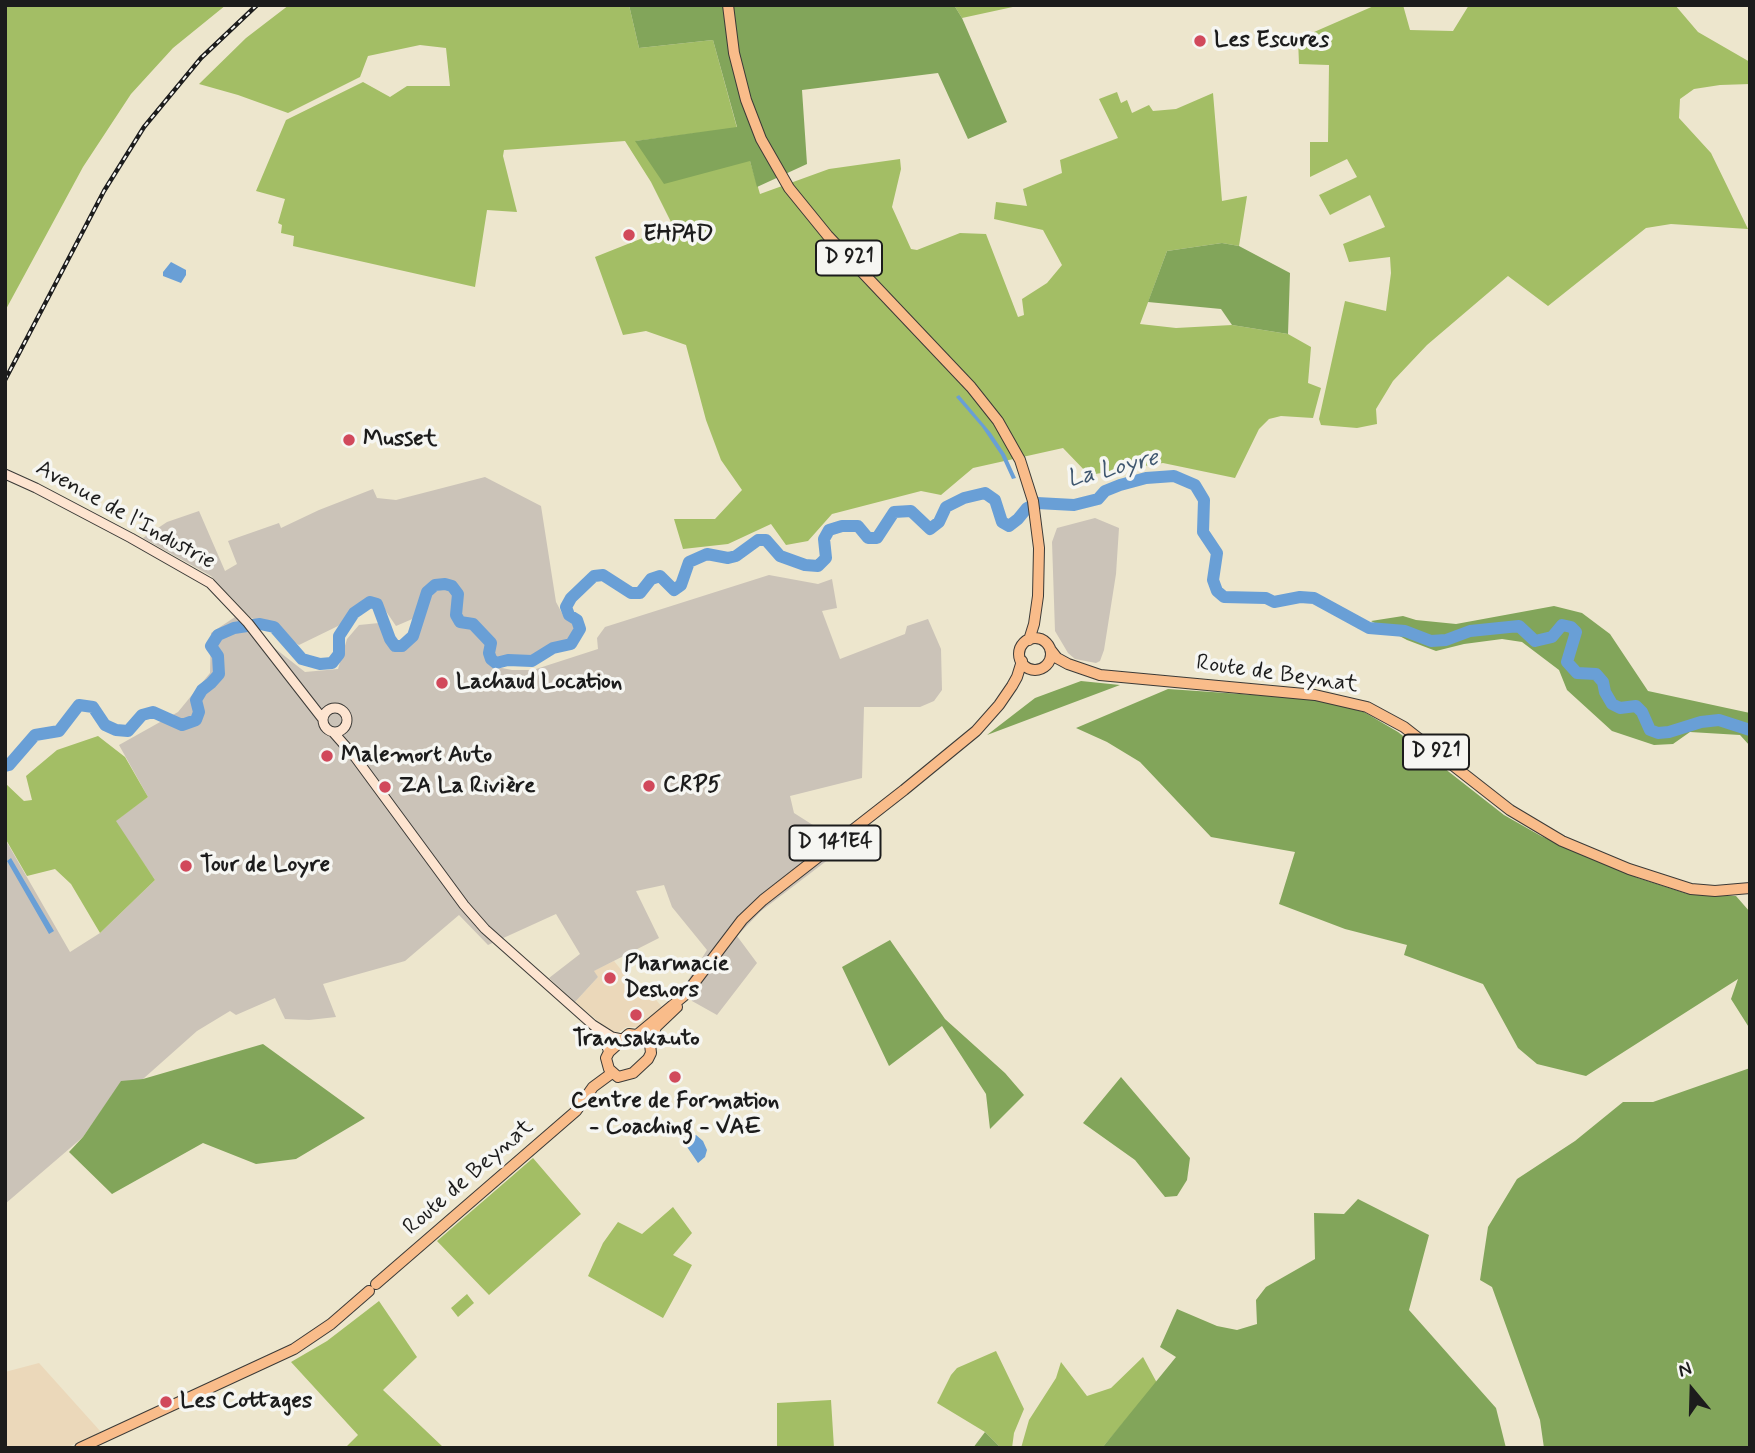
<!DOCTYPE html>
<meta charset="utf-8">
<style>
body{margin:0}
#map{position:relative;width:1755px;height:1453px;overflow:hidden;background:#ede6cd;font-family:Mynerve,sans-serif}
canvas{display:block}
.frame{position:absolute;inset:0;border:7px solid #1c1c1c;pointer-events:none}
.north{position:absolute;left:1657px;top:1355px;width:70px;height:70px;-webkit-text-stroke:5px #f6f6f2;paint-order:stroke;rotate:341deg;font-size:19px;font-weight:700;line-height:28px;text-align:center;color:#1c1c1c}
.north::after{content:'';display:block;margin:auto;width:24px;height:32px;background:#1c1c1c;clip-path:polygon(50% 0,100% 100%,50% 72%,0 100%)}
</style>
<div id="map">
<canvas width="1755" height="1453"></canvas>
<div class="frame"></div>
<div class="north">N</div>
</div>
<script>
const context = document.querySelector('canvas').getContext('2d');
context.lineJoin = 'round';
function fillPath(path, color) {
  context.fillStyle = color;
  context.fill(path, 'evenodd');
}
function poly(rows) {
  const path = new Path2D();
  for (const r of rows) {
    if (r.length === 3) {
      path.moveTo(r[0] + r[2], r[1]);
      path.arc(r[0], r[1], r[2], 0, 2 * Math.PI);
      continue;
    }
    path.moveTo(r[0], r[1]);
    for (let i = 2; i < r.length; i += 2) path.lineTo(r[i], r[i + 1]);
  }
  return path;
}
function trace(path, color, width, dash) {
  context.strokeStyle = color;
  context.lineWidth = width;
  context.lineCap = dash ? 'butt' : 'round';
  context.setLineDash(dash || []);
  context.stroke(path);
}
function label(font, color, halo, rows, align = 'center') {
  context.font = font + ' Mynerve,sans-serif';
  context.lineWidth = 7;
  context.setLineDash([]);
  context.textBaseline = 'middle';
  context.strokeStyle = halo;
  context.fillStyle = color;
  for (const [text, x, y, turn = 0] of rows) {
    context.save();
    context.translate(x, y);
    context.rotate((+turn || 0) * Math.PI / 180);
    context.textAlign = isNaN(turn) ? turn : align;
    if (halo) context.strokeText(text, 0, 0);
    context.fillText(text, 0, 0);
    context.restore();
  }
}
fillPath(poly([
 [614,961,631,982,645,993,652,995,663,1008,638,1027,627,1027,617,1033,611,1032,575,1002,598,977,593,971],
 [39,1363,101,1432,66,1448,5,1448,5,1372]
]), '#ebd8ba');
fillPath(poly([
 [485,477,541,506,556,602,564,617,573,622,576,629,568,640,551,645,532,657,506,656,496,660,493,653,494,641,476,620,462,618,460,614,461,593,453,584,445,583,434,584,425,591,417,617,396,626,377,598,367,600,338,626,299,645,250,617,211,576,143,538,167,522,199,511,225,571,237,564,228,541,239,537,279,523,281,528,319,510,373,489,377,498,396,500],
 [1095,518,1119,528,1116,574,1104,650,1100,661,1096,663,1075,659,1068,653,1055,631,1052,542,1057,528],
 [769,575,818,584,832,579,837,608,822,611,840,659,905,634,907,626,928,619,941,649,942,690,934,701,920,707,864,707,862,778,790,796,794,813,846,846,761,911,737,936,757,963,717,1015,692,1001,684,987,707,950,672,907,664,885,636,891,659,938,594,971,598,977,575,1002,549,978,580,954,556,914,488,945,459,915,405,961,323,984,336,1017,309,1020,285,1019,275,998,236,1015,230,1011,197,1031,143,1079,121,1082,83,1137,5,1204,5,839,70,952,100,933,155,880,115,821,148,797,119,745,178,712,210,673,211,633,235,617,305,672,338,669,347,639,359,625,379,623,390,647,404,647,415,637,429,594,445,588,451,590,455,597,453,618,457,626,471,628,481,636,487,644,484,654,488,660,497,667,512,670,533,670,598,649,597,638,605,627]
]), '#cbc3b8');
fillPath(poly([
 [5,5,226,5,173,48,131,94,83,167,5,311],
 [289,5,629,5,639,48,713,40,737,128,636,141,750,161,760,194,829,169,900,159,901,169,892,207,911,249,917,250,960,233,986,234,1018,317,1024,315,1022,299,1047,283,1062,265,1043,230,994,219,996,202,1027,206,1023,189,1062,173,1060,160,1118,138,1099,99,1117,92,1121,103,1127,100,1132,113,1149,105,1153,111,1176,109,1213,93,1222,201,1247,196,1239,246,1222,243,1167,251,1140,324,1176,328,1232,325,1288,334,1311,347,1308,383,1321,388,1313,418,1281,416,1269,419,1259,429,1235,478,1163,463,1089,475,1063,448,973,468,941,495,921,491,832,514,808,541,786,545,771,524,728,544,683,549,674,519,715,519,742,490,721,460,706,420,686,345,646,331,623,335,595,257,673,226,651,182,625,141,504,150,503,156,517,212,487,210,475,287,293,246,294,236,281,233,282,225,278,223,285,199,256,191,286,120,363,82,390,97,407,86,450,86,446,48,420,45,368,56,360,77,288,113,238,95,199,84,246,38],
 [954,5,1022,5,962,18],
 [1376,5,1403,5,1410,30,1453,31,1469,5,1675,5,1698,32,1750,62,1750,84,1720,85,1694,89,1680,99,1679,118,1711,153,1748,229,1671,224,1646,228,1548,306,1508,276,1427,345,1393,381,1376,409,1377,424,1357,428,1321,425,1319,419,1345,301,1386,311,1391,273,1390,257,1349,262,1343,244,1385,227,1370,195,1330,215,1319,195,1357,177,1347,159,1310,177,1310,142,1328,142,1329,65,1299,64,1298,39],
 [98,736,125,757,148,797,116,821,155,880,100,933,71,884,55,869,27,876,5,838,5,783,24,801,32,800,26,776,57,750],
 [533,1158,581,1214,489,1295,437,1241],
 [673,1207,692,1233,673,1255,692,1265,663,1318,588,1276,603,1243,618,1222,642,1234],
 [467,1294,474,1303,458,1317,451,1308],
 [379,1301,417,1357,383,1390,444,1448,345,1448,358,1435,291,1362,327,1341],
 [996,1351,1024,1409,1014,1433,1012,1448,1001,1448,985,1432,937,1403,951,1375,957,1368],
 [1143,1357,1157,1383,1102,1448,1021,1448,1029,1420,1056,1378,1061,1362,1087,1396,1111,1388],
 [831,1400,834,1448,777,1448,777,1403]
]), '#a3be65');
fillPath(poly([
 [629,5,954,5,962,18,1007,122,968,139,938,73,802,90,807,164,757,187,750,161,664,184,635,141,737,127,713,40,639,48],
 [1222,243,1239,246,1290,273,1288,334,1232,325,1221,309,1148,302,1167,251],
 [1554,606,1582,613,1610,634,1648,691,1750,713,1750,746,1740,735,1690,732,1673,744,1654,745,1612,731,1567,690,1559,670,1522,642,1502,639,1464,644,1436,651,1407,640,1371,621,1403,616,1416,620,1456,624],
 [1081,681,1120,685,987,735,1035,698],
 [1168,689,1314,699,1364,712,1398,732,1504,815,1541,836,1638,878,1688,894,1736,896,1750,912,1750,1029,1731,999,1738,979,1586,1076,1537,1064,1518,1048,1483,984,1404,955,1407,945,1345,929,1279,904,1295,852,1211,837,1140,762,1107,742,1076,728],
 [890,940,945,1019,1005,1073,1024,1095,990,1129,986,1094,942,1026,889,1066,842,967],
 [263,1044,365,1118,296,1159,256,1164,203,1143,112,1194,69,1152,83,1137,121,1081,143,1079],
 [1750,1068,1750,1448,1544,1448,1540,1420,1492,1287,1480,1280,1488,1227,1517,1179,1575,1141,1623,1102,1653,1102],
 [1121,1077,1190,1158,1187,1180,1177,1196,1165,1197,1135,1160,1083,1123],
 [1358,1199,1429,1235,1409,1310,1496,1408,1506,1448,1102,1448,1176,1357,1160,1347,1177,1309,1217,1326,1237,1330,1257,1324,1256,1300,1266,1287,1315,1259,1314,1213,1344,1214],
 [985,1432,1001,1448,973,1448]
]), '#82a55a');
fillPath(poly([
 [171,262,186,270,186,275,181,283,163,276,163,272],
 [959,395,991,433,1005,454,1016,478,1012,479,1001,455,982,427,956,397],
 [11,858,54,931,49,934,7,861],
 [696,1135,703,1141,707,1150,705,1157,698,1163,683,1141,684,1138]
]), '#699fd6');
trace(poly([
 [5,766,9,765,35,735,59,731,79,705,93,707,105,725,116,730,128,731,142,715,153,712,182,725,196,720,199,712,196,700,202,690,211,683,219,674,218,656,211,646,218,635,234,628,260,624,274,627,302,659,320,664,332,663,339,654,339,636,354,613,370,602,377,604,390,639,395,646,402,646,413,636,427,592,435,585,445,584,452,586,458,594,456,615,460,622,473,624,491,643,489,653,491,659,496,663,508,660,532,661,553,648,571,644,580,629,577,620,569,615,566,607,571,598,594,576,603,575,631,593,640,593,651,579,660,576,674,590,681,585,689,562,707,554,728,558,736,556,758,540,766,540,780,556,805,565,818,566,826,558,824,539,829,530,842,526,858,526,868,538,877,538,894,512,911,511,930,529,939,522,946,507,964,498,985,493,995,500,1002,522,1009,526,1018,519,1027,508,1037,503,1074,505,1098,499,1105,491,1120,485,1146,478,1174,476,1195,485,1204,500,1203,532,1217,553,1213,580,1217,591,1224,597,1266,598,1274,602,1300,597,1314,598,1369,628,1405,631,1431,641,1446,640,1470,631,1519,626,1535,641,1552,637,1562,625,1571,627,1576,632,1567,662,1577,673,1596,674,1603,682,1605,692,1612,704,1620,708,1636,706,1642,712,1650,730,1658,733,1669,732,1701,722,1719,720,1750,730]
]), '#699fd6', 12);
const secondary = poly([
 [5,474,36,488,131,538,210,583,248,623,322,718],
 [335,720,12],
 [333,732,355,757,464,905,485,929,593,1025,612,1037,622,1039],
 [596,1029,605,1042,609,1052]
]);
const primary = poly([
 [728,5,734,53,746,100,761,139,789,188,828,236,971,387,998,421,1020,460,1033,501,1039,548,1038,596,1034,624,1029,640],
 [1035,654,16],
 [1050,649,1057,658,1068,664,1100,675,1315,695,1367,707,1404,727,1510,810,1562,841,1629,869,1691,889,1715,891,1750,888],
 [629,1034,643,1036,650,1044,651,1053,648,1059,633,1073,618,1077,609,1069,606,1058,609,1052,629,1034],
 [638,1034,685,995,742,920,763,900,904,790,976,731,999,705,1012,686,1017,677,1022,661],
 [650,1044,656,1027,677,1007],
 [376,1284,576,1111,593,1087,612,1073],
 [80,1448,294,1349,331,1324,369,1291]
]);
trace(secondary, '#3b3a37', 11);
trace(primary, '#3b3a37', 12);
trace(secondary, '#fde4d0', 9);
trace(primary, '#f9bc8a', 10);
const rail = poly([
 [5,380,104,191,144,127,201,58,257,5]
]);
trace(rail, '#1c1c1c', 4.5);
trace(rail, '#f6f6f2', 2, [5]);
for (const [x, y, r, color] of [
 [1200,41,7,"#d1495b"],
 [629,235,7,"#d1495b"],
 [349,440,7,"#d1495b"],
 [442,683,7,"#d1495b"],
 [327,756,7,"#d1495b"],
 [649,786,7,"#d1495b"],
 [385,787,7,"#d1495b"],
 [186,866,7,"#d1495b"],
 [610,978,7,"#d1495b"],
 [636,1015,7,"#d1495b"],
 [675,1077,7,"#d1495b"],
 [166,1402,7,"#d1495b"]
]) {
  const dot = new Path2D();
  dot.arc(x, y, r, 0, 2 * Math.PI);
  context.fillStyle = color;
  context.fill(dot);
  trace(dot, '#f6f6f2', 2.5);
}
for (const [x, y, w] of [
 [849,258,66],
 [1436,752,66],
 [835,843,91]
]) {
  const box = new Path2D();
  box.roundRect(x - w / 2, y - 17.5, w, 35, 5);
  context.fillStyle = '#f6f6f2';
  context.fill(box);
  trace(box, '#1c1c1c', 2);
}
label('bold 21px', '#1c1c1c', null, [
 ["D 921",849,258],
 ["D 921",1436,752],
 ["D 141E4",835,843]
]);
label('bold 23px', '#1c1c1c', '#f6f6f2', [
 ["Les Escures",1214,41],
 ["EHPAD",643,235],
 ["Musset",363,440],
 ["Lachaud Location",456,683],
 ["Malemort Auto",341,756],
 ["CRP5",663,786],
 ["ZA La Rivière",399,787],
 ["Tour de Loyre",200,866],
 ["Pharmacie",624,965],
 ["Deshors",624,991],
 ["Transakauto",636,1040,"center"],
 ["Centre de Formation",675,1102,"center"],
 ["- Coaching - VAE",675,1128,"center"],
 ["Les Cottages",180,1402]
], 'left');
label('23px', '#1c1c1c', '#f6f6f2', [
 ["Avenue de l'Industrie",125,516,29],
 ["Route de Beynat",1277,675,8],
 ["Route de Beynat",469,1178,-41]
]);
label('italic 24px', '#3f5770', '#f6f6f2', [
 ["La Loyre",1113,470,-14]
]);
</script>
